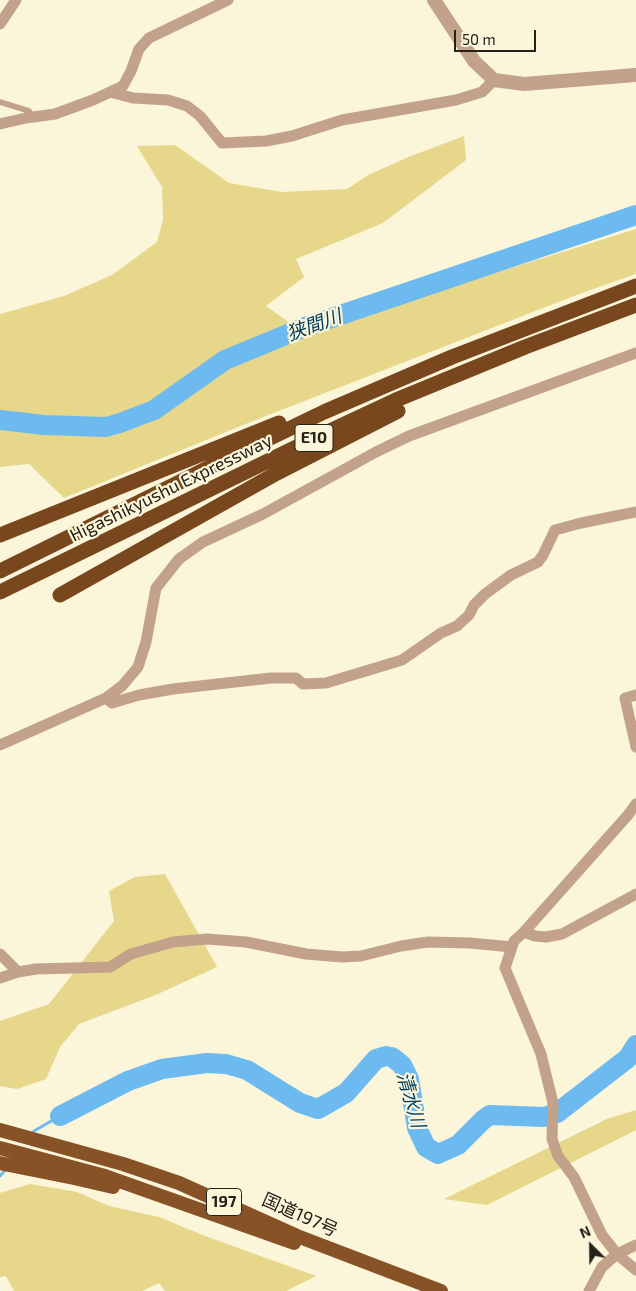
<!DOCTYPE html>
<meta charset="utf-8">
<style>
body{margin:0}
#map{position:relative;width:636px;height:1291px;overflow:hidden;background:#fbf5d9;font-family:"Exo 2",sans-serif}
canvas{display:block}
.north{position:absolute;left:566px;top:1221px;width:50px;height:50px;-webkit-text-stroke:4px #fbf5d9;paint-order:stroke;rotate:337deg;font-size:14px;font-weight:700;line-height:20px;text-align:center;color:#242218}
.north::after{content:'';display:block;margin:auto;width:18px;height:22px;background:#242218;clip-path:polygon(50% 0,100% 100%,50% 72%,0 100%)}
.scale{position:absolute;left:454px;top:30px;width:82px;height:22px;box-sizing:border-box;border:2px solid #242218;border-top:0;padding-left:6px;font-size:15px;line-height:18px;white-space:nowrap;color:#242218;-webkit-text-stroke:4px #fbf5d9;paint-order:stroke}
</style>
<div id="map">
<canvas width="636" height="1291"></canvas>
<div class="north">N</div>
<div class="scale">50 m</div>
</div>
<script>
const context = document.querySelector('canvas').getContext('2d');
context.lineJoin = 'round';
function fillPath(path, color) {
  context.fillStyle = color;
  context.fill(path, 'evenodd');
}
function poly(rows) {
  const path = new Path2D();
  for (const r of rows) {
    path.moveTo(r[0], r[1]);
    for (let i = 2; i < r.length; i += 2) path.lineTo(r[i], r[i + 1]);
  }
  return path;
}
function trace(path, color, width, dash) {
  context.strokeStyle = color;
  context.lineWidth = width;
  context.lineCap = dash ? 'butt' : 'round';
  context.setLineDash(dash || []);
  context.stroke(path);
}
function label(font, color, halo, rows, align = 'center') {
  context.font = font + ' "Exo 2","Noto Sans JP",sans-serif';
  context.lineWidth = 4.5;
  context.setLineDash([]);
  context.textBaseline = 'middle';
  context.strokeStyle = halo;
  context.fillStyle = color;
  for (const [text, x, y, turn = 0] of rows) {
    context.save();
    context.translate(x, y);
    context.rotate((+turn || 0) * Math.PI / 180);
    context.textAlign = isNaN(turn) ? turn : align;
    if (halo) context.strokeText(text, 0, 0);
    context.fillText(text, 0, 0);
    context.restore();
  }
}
fillPath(poly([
 [464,136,466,160,383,223,296,259,304,277,266,306,304,333,636,229,636,274,579,294,248,423,64,498,29,464,0,467,0,314,64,296,112,275,157,242,163,220,162,187,137,146,175,145,229,183,282,192,347,189,368,175,411,156],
 [165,874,217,967,158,994,79,1024,60,1047,46,1079,17,1089,0,1086,0,1021,49,1004,114,921,109,891,135,877],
 [636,1110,636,1130,487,1205,444,1199,607,1119],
 [30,1184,77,1192,109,1206,159,1217,205,1236,316,1276,286,1291,165,1291,159,1283,142,1291,14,1291,6,1276,0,1277,0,1193]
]), '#e7d78a');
trace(poly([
 [32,1134,34,1131,60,1116],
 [0,1176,6,1169]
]), '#6dbaf1', 3);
trace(poly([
 [0,420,44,425,106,427,120,423,154,410,225,360,305,327,636,215],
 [60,1116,128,1081,162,1069,207,1063,226,1064,247,1070,300,1103,318,1109,346,1093,376,1059,386,1056,392,1057,402,1065,409,1079,417,1128,426,1147,438,1154,458,1145,483,1120,490,1115,544,1117,557,1113,628,1058,636,1045]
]), '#6dbaf1', 20);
trace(poly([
 [0,102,29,111,33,117]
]), '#c2a28b', 5.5);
trace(poly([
 [0,24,16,0],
 [110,92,133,98,168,100,187,106,200,116,222,143,266,141,292,136,342,120,456,100,482,92,494,80],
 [0,124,26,118,55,114,93,100,123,86,131,71,139,49,149,38,228,0],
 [636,695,625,698,636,747],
 [106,698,112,703,139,695,173,689,271,678,296,678,303,684,326,683,402,660,441,633,457,626,469,615,474,605,485,594,511,575,538,562,543,555,555,530,581,523,636,512],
 [0,745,106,698,122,686,138,667,146,642,156,588,179,559,203,542,263,514,376,452,409,436,636,353],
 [636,804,628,815,524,932,514,941,505,968,541,1054,553,1103,552,1139,558,1156,574,1177,602,1235,617,1254,636,1270],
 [524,932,535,936,546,937,562,934,636,894],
 [0,954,18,972],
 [0,978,18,972,36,969,110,967,131,954,173,942,207,939,246,942,306,954,342,957,361,956,401,946,428,942,470,943,512,947],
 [589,1291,602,1267,617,1254,636,1245]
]), '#c2a28b', 11);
trace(poly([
 [434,0,474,61,494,80,524,84,636,75]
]), '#c2a28b', 14);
trace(poly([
 [0,1130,123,1164,179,1183,297,1236,441,1291],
 [0,1148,105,1176,294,1243],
 [0,1163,74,1178,113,1187]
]), '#865226', 14);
trace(poly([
 [0,535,279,423],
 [0,571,212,466,324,412,452,357,636,286],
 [0,592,319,436,396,400,525,347,636,305],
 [60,595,277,473,398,411]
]), '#78471d', 15);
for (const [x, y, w] of [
 [314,438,38],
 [224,1202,35]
]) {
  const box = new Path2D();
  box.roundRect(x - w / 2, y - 13.5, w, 27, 4);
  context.fillStyle = '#fbf5d9';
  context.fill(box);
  trace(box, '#242218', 1);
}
label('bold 16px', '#242218', null, [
 ["E10",314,438],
 ["197",224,1202]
]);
label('18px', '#242218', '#fbf5d9', [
 ["Higashikyushu Expressway",171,488,-26],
 ["国道197号",300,1215,24]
]);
label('italic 19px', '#004063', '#fbf5d9', [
 ["狭間川",314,325,-20],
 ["清水川",411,1100,74]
]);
</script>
